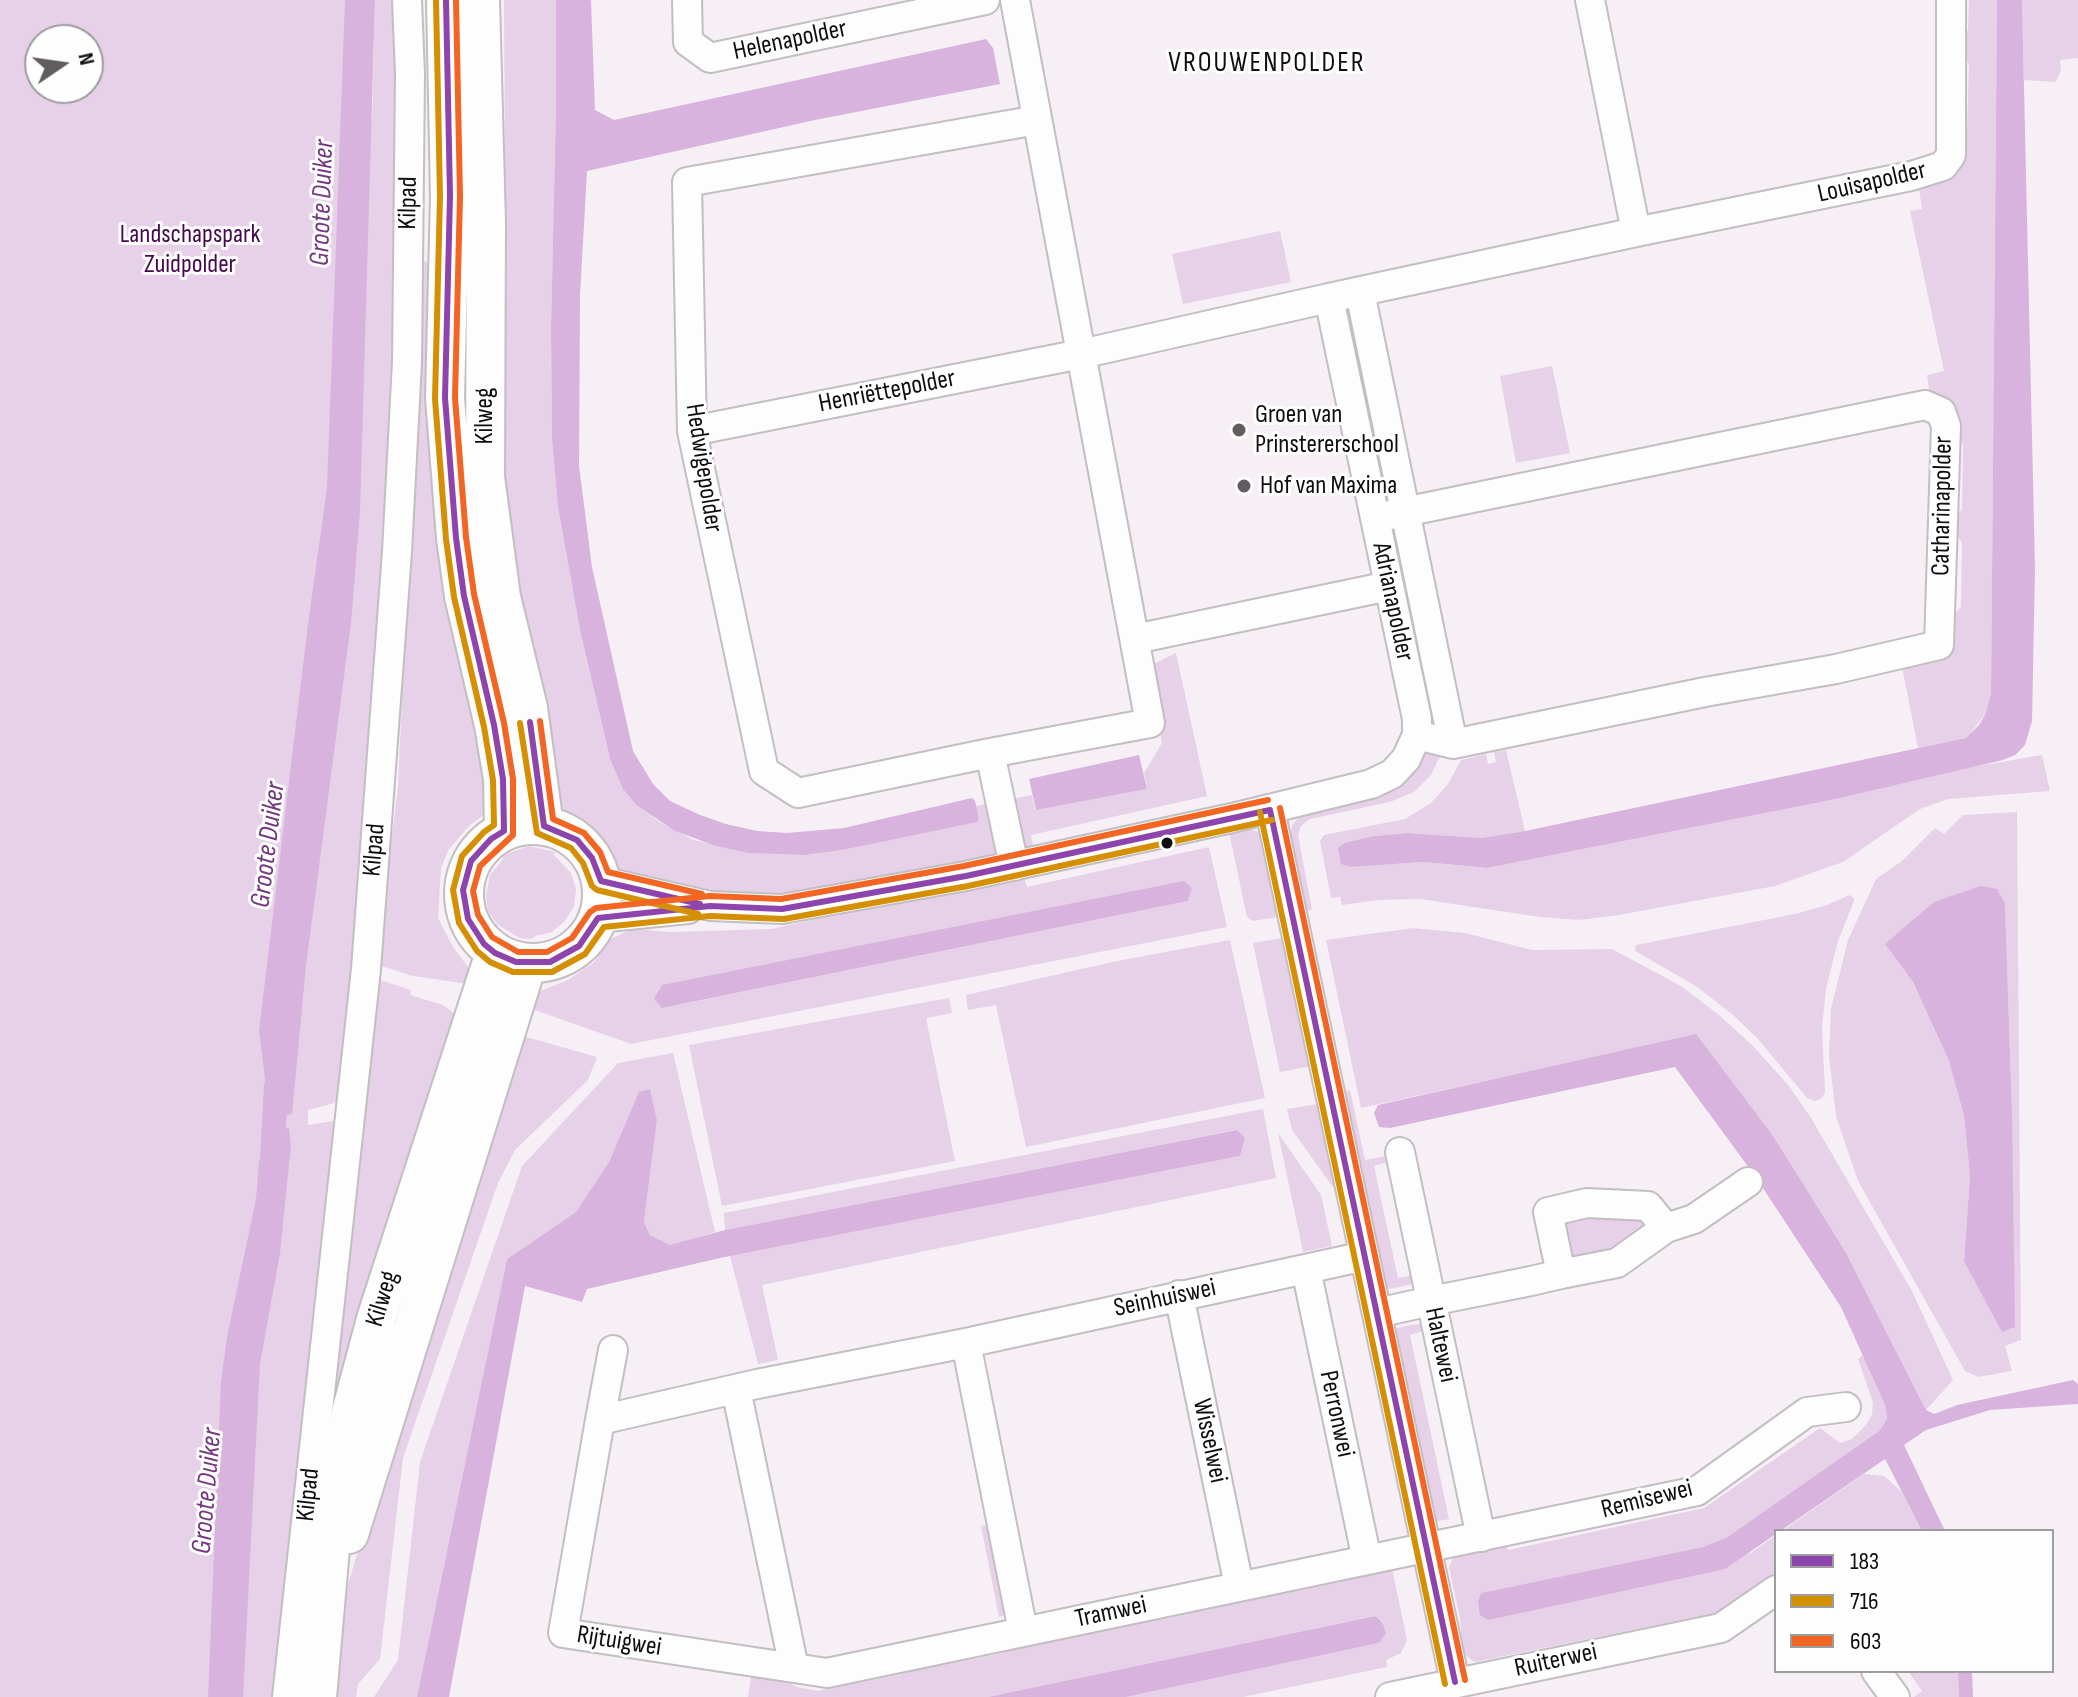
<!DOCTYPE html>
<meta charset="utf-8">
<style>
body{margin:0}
#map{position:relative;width:2078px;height:1697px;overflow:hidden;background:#f6f0f6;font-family:"Sofia Sans Condensed",sans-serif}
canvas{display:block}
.legend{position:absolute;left:1774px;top:1529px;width:280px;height:144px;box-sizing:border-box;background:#fefefe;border:2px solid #9e9d9e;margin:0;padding:10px 14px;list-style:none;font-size:24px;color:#0f0c0f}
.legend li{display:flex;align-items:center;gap:16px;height:40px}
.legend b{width:40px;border:2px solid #9e9d9e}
.north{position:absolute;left:24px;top:24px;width:80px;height:80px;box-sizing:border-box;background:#fefefe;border:2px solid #9e9d9e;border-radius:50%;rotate:77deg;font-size:22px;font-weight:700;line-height:32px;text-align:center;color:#0f0c0f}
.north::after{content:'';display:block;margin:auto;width:28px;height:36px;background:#605c60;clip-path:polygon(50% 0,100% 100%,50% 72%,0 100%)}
</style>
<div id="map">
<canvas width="2078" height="1697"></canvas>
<ul class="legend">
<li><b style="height:10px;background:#8e44ad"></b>183</li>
<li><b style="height:10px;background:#d48f02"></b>716</li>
<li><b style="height:10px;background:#f26522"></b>603</li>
</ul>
<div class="north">N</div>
</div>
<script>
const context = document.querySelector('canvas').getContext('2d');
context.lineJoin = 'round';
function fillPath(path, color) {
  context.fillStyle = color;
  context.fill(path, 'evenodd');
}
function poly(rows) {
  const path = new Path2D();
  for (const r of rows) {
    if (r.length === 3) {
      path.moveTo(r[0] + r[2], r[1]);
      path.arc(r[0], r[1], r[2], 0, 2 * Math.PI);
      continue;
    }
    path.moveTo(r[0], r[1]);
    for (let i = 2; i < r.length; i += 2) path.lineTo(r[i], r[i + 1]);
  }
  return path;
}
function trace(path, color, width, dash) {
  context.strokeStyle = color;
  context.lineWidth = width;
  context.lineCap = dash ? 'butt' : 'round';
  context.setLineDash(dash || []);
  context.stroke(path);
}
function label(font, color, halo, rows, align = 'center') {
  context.font = font + ' "Sofia Sans Condensed",sans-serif';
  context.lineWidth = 6;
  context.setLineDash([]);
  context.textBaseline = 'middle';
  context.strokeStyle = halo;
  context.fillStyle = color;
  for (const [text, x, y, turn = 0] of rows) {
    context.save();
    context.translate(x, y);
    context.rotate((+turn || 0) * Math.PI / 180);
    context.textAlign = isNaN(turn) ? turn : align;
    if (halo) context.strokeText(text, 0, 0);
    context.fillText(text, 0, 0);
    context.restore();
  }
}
fillPath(poly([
 [0,0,356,0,372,123,375,0,399,0,401,199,386,593,342,1101,308,1110,308,1125,333,1121,339,1127,274,1697,0,1697],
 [40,40,88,40,88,88,40,88],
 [504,0,556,0,556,103,551,328,552,440,558,507,580,630,610,759,623,789,636,805,661,823,694,840,747,853,805,855,842,850,979,818,976,806,1032,795,1035,810,1147,789,1144,773,1162,743,1147,667,1176,653,1207,796,1031,835,1034,849,778,900,739,898,641,880,630,878,614,867,596,840,563,808,557,796,513,590,497,404,505,163],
 [1969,0,1997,0,1991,693,1986,713,1967,738,1918,748,1902,667,1961,607,1962,542,1953,532,1953,518,1962,510,1963,444,1930,396,1927,375,1944,371,1910,211,1922,209,1918,182,1967,129,1969,64,1959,55,1960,38,1968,30],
 [2022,0,2078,0,2078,58,2060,60,2061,70,2056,82,2024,80],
 [1280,231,1291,282,1183,304,1172,254],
 [422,260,431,264,489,811,469,826,449,849,441,868,438,918,453,947,468,967,468,984,413,976,378,965,377,956,398,787],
 [1552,366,1570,453,1516,463,1500,376],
 [1444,748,1431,775,1414,792,1390,802,1310,819,1301,826,1298,835,1312,910,1305,911,1290,838,1292,825,1300,816,1420,751],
 [1506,750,1525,831,1482,838,1408,833,1374,836,1351,867,1424,862,1487,868,1831,800,1949,771,2042,755,2050,791,1948,799,1920,809,1843,862,1775,886,1619,915,1579,920,1540,917,1420,899,1378,900,1342,905,1340,897,1331,898,1320,841,1324,835,1405,819,1431,803,1448,784,1461,760,1486,754,1488,764,1496,762,1494,752],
 [2017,812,2021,1340,2005,1346,2012,1371,1978,1377,1965,1371,1858,1181,1836,1116,1829,1056,1831,1009,1848,940,1876,879,1902,861,1935,828,1944,834,1963,815],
 [1996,889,2005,903,2012,1114,1964,1261,1970,1176,1964,1116,1949,1061,1913,982,1885,944],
 [1247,828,1259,832,1267,842,1283,916,1253,921,1247,917,1229,832],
 [529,846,555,852,554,855,571,873,576,889,574,906,565,921,552,932,535,936,532,939,519,938,497,924,488,911,486,896,490,875,503,859,503,855],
 [1209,847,1227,927,631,1044,529,1008,538,992,568,980,593,963,611,939,632,929,671,932,771,929,1023,874,1027,887],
 [1192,888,1188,901,663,1008],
 [1849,895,1854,898,1854,901,1838,941,1826,989,1822,1027,1825,1092,1822,1098,1815,1101,1807,1098,1758,1039,1732,1014,1696,986,1635,951,1636,945,1795,914,1827,905],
 [1413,928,1465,933,1532,950,1612,949,1681,986,1719,1015,1753,1046,1789,1086,1811,1118,1912,1291,1953,1380,1926,1410,1846,1253,1696,1035,1361,1108,1326,940],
 [1289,937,1311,1066,1280,1072,1253,943],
 [1230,940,1265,1098,1026,1147,996,1005,968,1010,966,995,1117,961],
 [380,980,411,990,410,995,443,1005,455,1014,296,1697,375,982],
 [949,998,952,1013,926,1018,955,1161,722,1206,689,1045],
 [523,1036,597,1057,588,1080,515,1150,498,1183,403,1458,380,1659,358,1684,356,1697,331,1697,348,1584,436,1293],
 [673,1053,715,1232,670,1246,650,1235,644,1222,657,1120,650,1090,640,1092,609,1162,576,1212,507,1259,417,1697,374,1697,398,1660,420,1462,522,1166,618,1063],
 [1350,1090,1365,1160,1392,1155,1393,1161,1374,1166,1398,1278,1417,1274,1417,1283,1384,1290,1343,1092],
 [1324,1103,1354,1246,1347,1247,1335,1190,1292,1130,1287,1109],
 [1263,1109,1276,1178,762,1285,778,1360,758,1364,730,1256,1240,1156,1245,1138,1236,1130,725,1230,724,1213],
 [1278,1133,1321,1195,1332,1246,1303,1252],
 [1575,1214,1634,1216,1642,1221,1644,1229,1634,1244,1569,1263,1564,1221],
 [1427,1322,1428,1330,1410,1335,1449,1519,1433,1522,1392,1329],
 [1863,1355,1885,1405,1887,1419,1879,1431,1726,1538,1703,1547,1482,1593,1478,1601,1751,1553,1776,1535,1776,1581,1701,1624,1700,1616,1475,1662,1463,1654,1460,1619,1449,1567,1453,1558,1456,1557,1455,1550,1505,1540,1508,1550,1704,1508,1820,1428,1840,1443,1852,1439,1866,1425,1872,1414,1873,1403,1858,1359],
 [1864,1474,1884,1476,1901,1491,1922,1531,1782,1531],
 [1011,1521,1029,1611,999,1617,981,1526],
 [1391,1564,1407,1640,1401,1653,1386,1660,1387,1667,1243,1697,1126,1697,1379,1643,1383,1622,1374,1616,988,1697,748,1697,751,1676,777,1676,797,1687,818,1691,903,1674,902,1666,942,1658,944,1665,1004,1653,1003,1645,1097,1625,1099,1632,1138,1624,1136,1617,1158,1613,1160,1620,1220,1607,1218,1601,1280,1587,1281,1594,1342,1582,1341,1575],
 [1908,1671,1958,1671,1959,1697,1914,1697,1922,1691]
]), '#e6d1e8');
fillPath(poly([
 [345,0,375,0,360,511,351,623,306,966,292,1114,270,1118,259,1031,308,624,327,488],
 [556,0,591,0,595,110,614,120,986,39,993,48,1000,84,815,120,587,171,580,296,579,466,592,567,633,751,653,784,670,801,700,815,726,824,757,831,787,833,844,828,972,798,975,801,979,818,977,822,842,850,805,855,747,853,713,845,675,831,636,805,623,789,610,759,580,630,558,507,552,440,551,328,556,103],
 [1997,0,2022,0,2035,568,2032,721,2025,745,2015,755,2003,760,1831,800,1487,868,1424,862,1351,867,1341,864,1338,848,1345,843,1374,836,1408,833,1482,838,1525,831,1966,738,1979,725,1986,713,1991,693],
 [1139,755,1147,789,1036,810,1029,779],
 [1184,881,1192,888,1188,901,662,1008,654,999,662,985],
 [1981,886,1997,889,2005,903,2012,1114,2015,1327,2002,1332,1964,1261,1970,1176,1964,1116,1949,1061,1913,982,1885,944,1934,902],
 [1696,1034,1773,1136,1846,1253,1926,1410,1934,1414,1957,1405,2073,1380,2078,1384,2078,1404,1990,1410,1926,1430,1904,1445,1945,1531,1922,1531,1885,1459,1725,1569,1488,1620,1480,1615,1478,1601,1481,1593,1703,1547,1726,1538,1879,1431,1887,1419,1885,1405,1841,1307,1755,1176,1675,1067,1390,1128,1379,1127,1374,1113,1378,1105],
 [650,1089,657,1120,644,1222,650,1235,670,1245,725,1230,1237,1130,1245,1138,1240,1156,720,1258,587,1289,582,1302,525,1286,449,1697,417,1697,507,1259,576,1212,609,1162,639,1092],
 [289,1128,291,1145,280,1253,260,1364,243,1697,208,1697,221,1382,227,1337,256,1199,259,1162,269,1132],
 [1375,1616,1382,1622,1386,1633,1379,1643,1126,1697,988,1697],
 [1958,1671,1972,1671,1973,1697,1959,1697]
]), '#d8b3dd');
trace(poly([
 [272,1161,276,1086]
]), '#d8b3dd', 24);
const street = poly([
 [687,0,688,42,710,58,985,0],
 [1636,232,1911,176,1943,166,1951,155,1951,0],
 [1360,292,1453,744],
 [692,431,1081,354,1329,298],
 [1375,518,1925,405,1941,412,1946,426,1939,645,1836,669,1705,692,1453,744,1417,735],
 [1135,639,1389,586],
 [990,753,798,793,764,771,692,431,687,182,1037,120],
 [1270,810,1455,1682],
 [1014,866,990,753,1150,723,1015,0],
 [601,881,710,906,782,909,966,876,1232,818,1371,784,1392,774,1406,759,1417,735,1417,719,1329,298,1636,232,1590,0],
 [598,918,688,909],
 [1400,1152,1481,1537],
 [1666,1228,1694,1219,1748,1182],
 [1365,1256,966,1343,757,1384,600,1420,563,1633,827,1673,1697,1491,1807,1412,1846,1407],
 [1306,1269,1367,1560],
 [1179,1295,1239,1586],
 [1377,1313,1431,1301,1531,1281,1561,1274,1617,1263,1666,1228,1648,1206,1587,1203,1548,1212,1561,1274],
 [966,1343,1023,1631],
 [736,1389,794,1668],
 [600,1420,613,1350],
 [1876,1671,1895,1697],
 [287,1697,366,969,397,552,407,362,410,74,407,0],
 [1390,1697,1721,1628,1776,1590]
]);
const secondary = poly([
 [446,0,450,196,445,398,456,538,464,596,494,725,503,779,504,831],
 [480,0,486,223,485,477,501,597,528,708,544,826],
 [533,894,69],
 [349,1534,527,964],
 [317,1697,334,1503,352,1409,377,1316,495,953]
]);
trace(street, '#c2bec2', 32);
trace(secondary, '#c2bec2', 42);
trace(street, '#fefdfe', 28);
trace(secondary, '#fefdfe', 38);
trace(poly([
 [446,0,450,196,445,398,456,538,464,596,494,725,503,779,504,831,491,839,471,861,463,890,468,919,484,944,495,953,516,962,550,962,579,946,598,918,710,906,782,909,966,876,1270,810],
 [530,722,544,826,577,840,592,858,601,881,700,904],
 [1270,810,1455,1682]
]), '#8e44ad', 6);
trace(poly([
 [436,0,440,196,435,399,446,539,454,597,484,727,493,780,494,825,484,832,462,856,453,890,459,923,477,951,490,962,513,972,552,972,585,954,604,927,710,916,784,919,968,886,1272,820],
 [520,723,537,833,571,848,583,863,592,886,597,890,698,914],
 [1260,812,1445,1684]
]), '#d48f02', 6);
trace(poly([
 [456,0,460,196,455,398,466,537,474,594,504,723,513,779,513,835,480,866,473,891,478,915,492,937,518,952,547,952,572,938,590,912,596,908,710,896,781,899,964,866,1268,800],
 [540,721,553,819,584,833,600,852,608,872,702,894],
 [1280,808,1465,1680]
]), '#f26522', 6);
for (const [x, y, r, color] of [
 [1239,430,8,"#605c60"],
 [1244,486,8,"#605c60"],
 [1167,843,7,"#0f0c0f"]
]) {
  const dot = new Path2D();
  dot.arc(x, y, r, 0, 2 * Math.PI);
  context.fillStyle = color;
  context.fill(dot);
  trace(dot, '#fefefe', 3);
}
label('26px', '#0f0c0f', '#fefefe', [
 ["Helenapolder",790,41,-12],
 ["Louisapolder",1872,183,-13],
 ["Kilpad",409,203,-89],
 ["Henriëttepolder",887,392,-11],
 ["Kilweg",485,416,-90],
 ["Hedwigepolder",703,468,81],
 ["Catharinapolder",1943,506,-89],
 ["Adrianapolder",1392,602,78],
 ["Kilpad",375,850,-85],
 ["Kilweg",383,1299,-73],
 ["Seinhuiswei",1165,1299,-12],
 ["Haltewei",1440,1345,78],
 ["Perronwei",1336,1414,78],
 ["Wisselwei",1209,1441,78],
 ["Kilpad",309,1495,-84],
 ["Remisewei",1647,1500,-14],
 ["Tramwei",1111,1613,-12],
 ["Rijtuigwei",619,1642,9],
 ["Ruiterwei",1556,1661,-12]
]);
label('26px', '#46074f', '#fefefe', [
 ["Landschapspark",190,235],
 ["Zuidpolder",190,265]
]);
label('26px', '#0f0c0f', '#fefefe', [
 ["Groen van",1255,415],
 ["Prinstererschool",1255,445],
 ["Hof van Maxima",1260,486]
], 'left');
context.letterSpacing = '2px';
label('28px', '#0f0c0f', '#fefefe', [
 ["VROUWENPOLDER",1267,64]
]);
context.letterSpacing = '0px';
label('italic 28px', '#74387e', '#fefefe', [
 ["Groote Duiker",323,203,-88],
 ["Groote Duiker",269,845,-83],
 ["Groote Duiker",208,1491,-85]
]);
</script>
